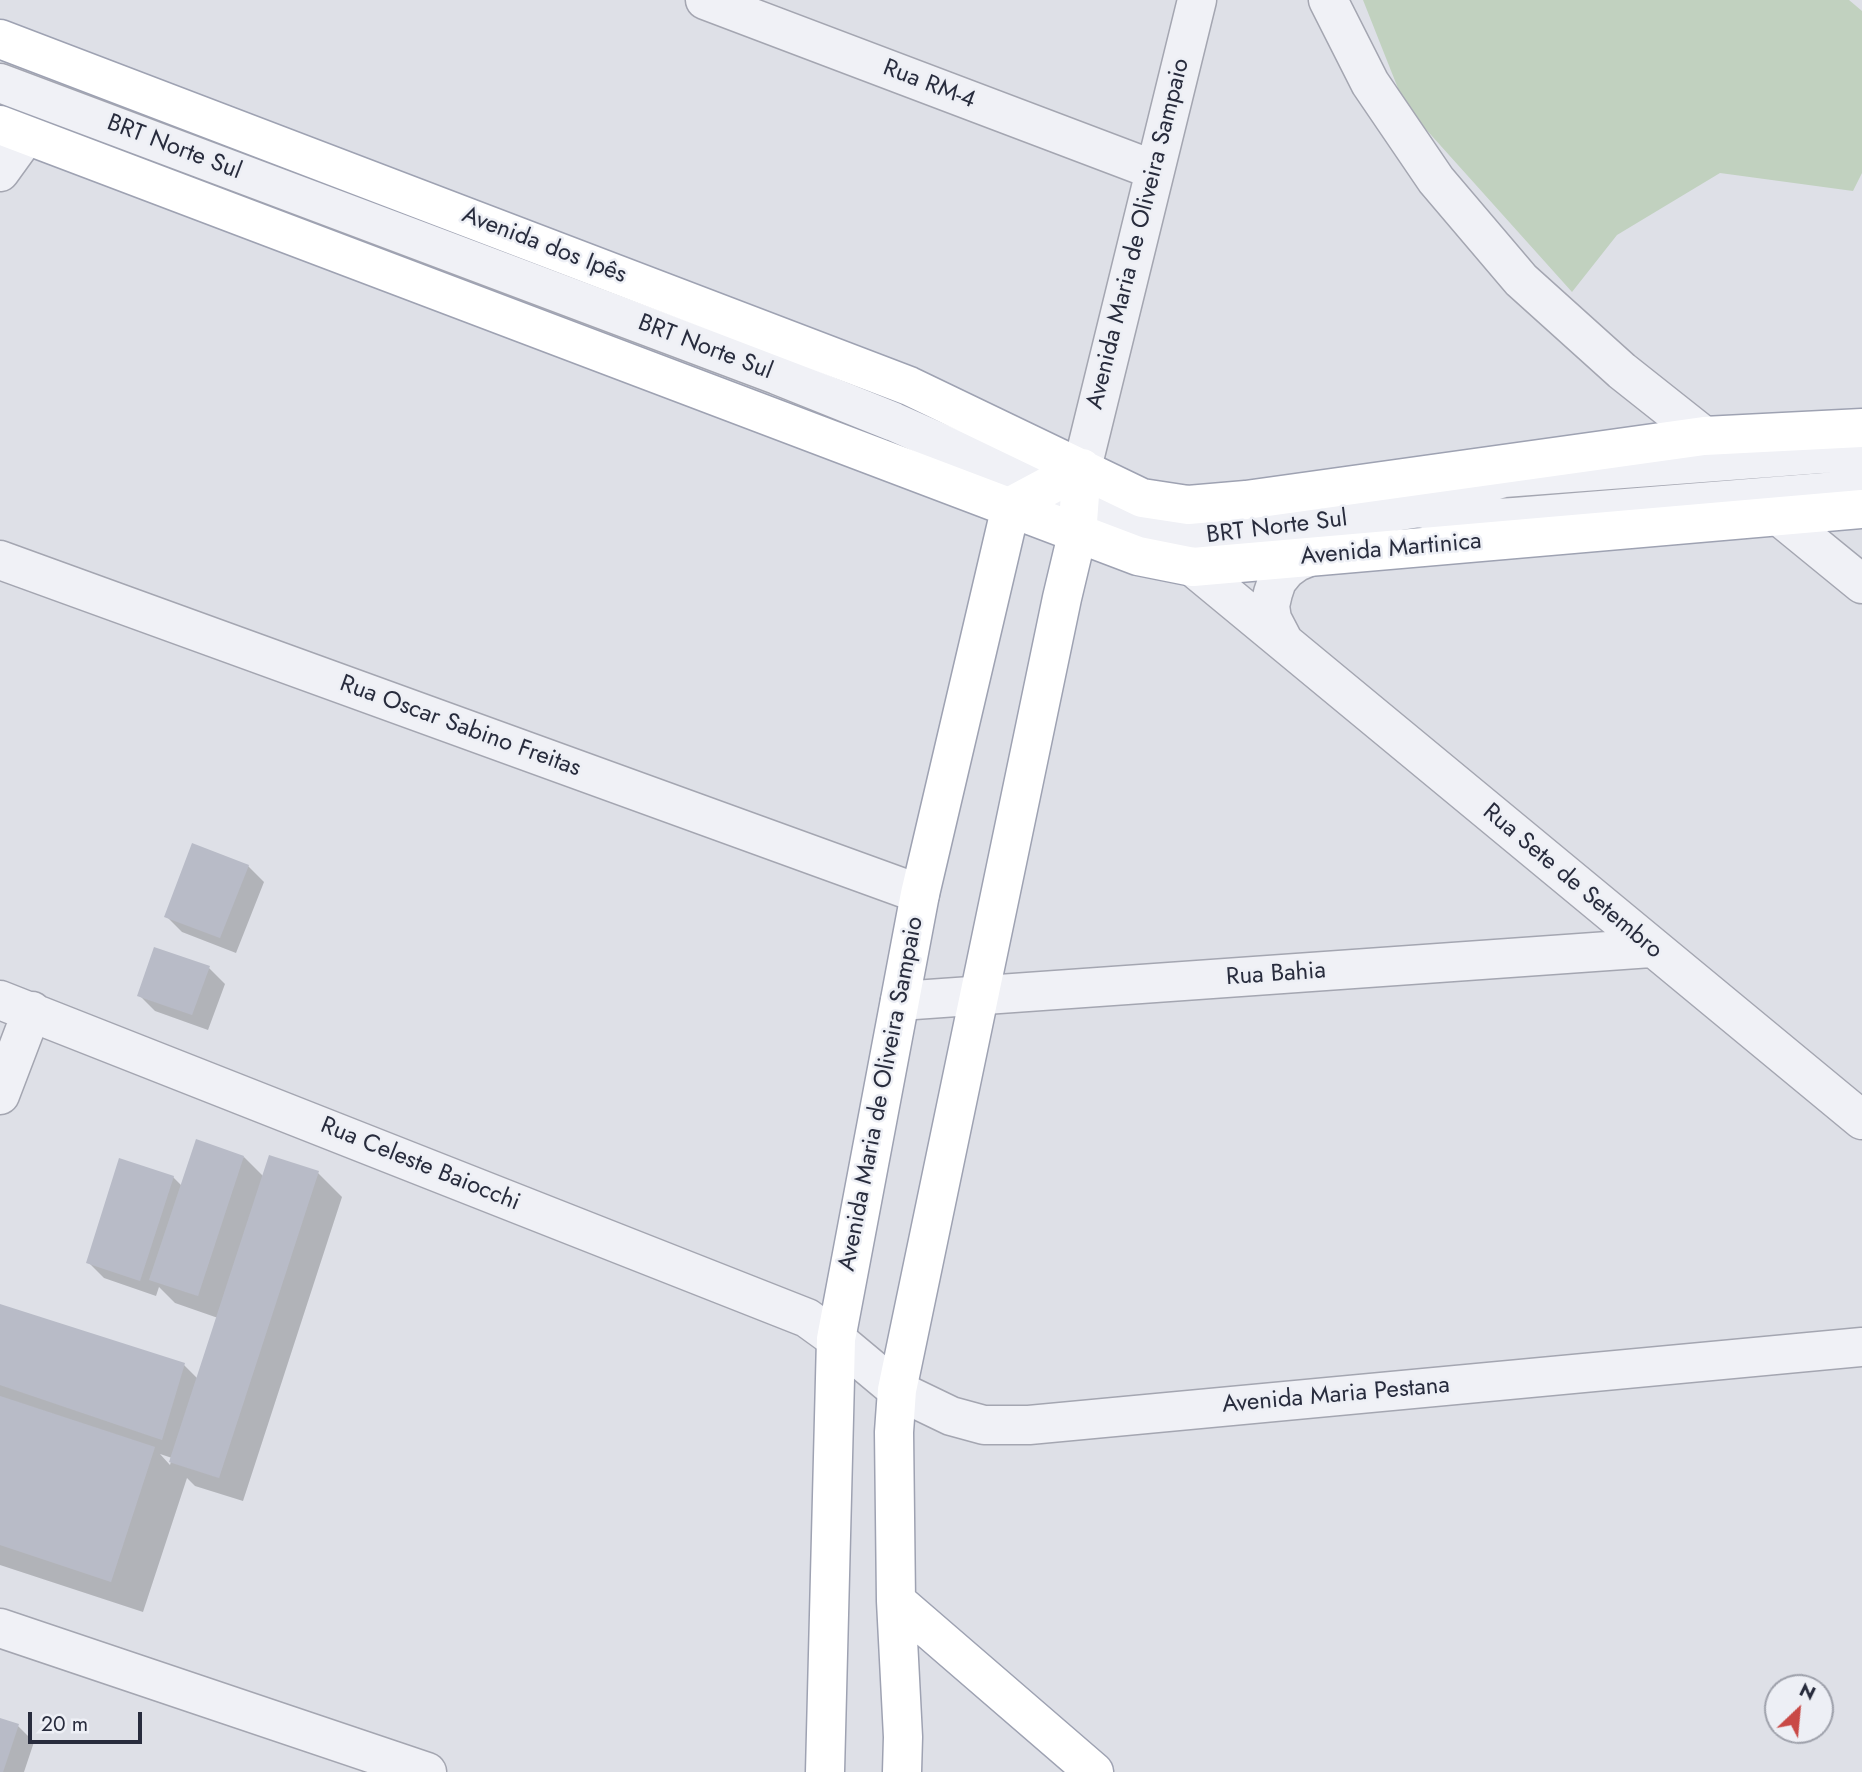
<!DOCTYPE html>
<meta charset="utf-8">
<style>
body{margin:0}
#map{position:relative;width:1862px;height:1772px;overflow:hidden;background:#dee0e7;font-family:Jost,sans-serif}
canvas{display:block}
.north{position:absolute;left:1764px;top:1674px;width:70px;height:70px;box-sizing:border-box;background:#edeff5;border:2px solid #9ea1ab;border-radius:50%;rotate:26deg;font-size:19px;font-weight:700;line-height:28px;text-align:center;color:#282c3d}
.north::after{content:'';display:block;margin:auto;width:24px;height:32px;background:#c94946;clip-path:polygon(50% 0,100% 100%,50% 72%,0 100%)}
.scale{position:absolute;left:28px;top:1712px;width:114px;height:32px;box-sizing:border-box;border:4px solid #282c3d;border-top:0;padding-left:9px;font-size:21px;line-height:24px;white-space:nowrap;color:#282c3d;-webkit-text-stroke:5px #edeff5;paint-order:stroke}
</style>
<div id="map">
<canvas width="1862" height="1772"></canvas>
<div class="north">N</div>
<div class="scale">20 m</div>
</div>
<script>
const context = document.querySelector('canvas').getContext('2d');
context.lineJoin = 'round';
function fillPath(path, color) {
  context.fillStyle = color;
  context.fill(path, 'evenodd');
}
function poly(rows) {
  const path = new Path2D();
  for (const r of rows) {
    path.moveTo(r[0], r[1]);
    for (let i = 2; i < r.length; i += 2) path.lineTo(r[i], r[i + 1]);
  }
  return path;
}
function trace(path, color, width, dash) {
  context.strokeStyle = color;
  context.lineWidth = width;
  context.lineCap = dash ? 'butt' : 'round';
  context.setLineDash(dash || []);
  context.stroke(path);
}
function label(font, color, halo, rows, align = 'center') {
  context.font = font + ' Jost,sans-serif';
  context.lineWidth = 5;
  context.setLineDash([]);
  context.textBaseline = 'middle';
  context.strokeStyle = halo;
  context.fillStyle = color;
  for (const [text, x, y, turn = 0] of rows) {
    context.save();
    context.translate(x, y);
    context.rotate((+turn || 0) * Math.PI / 180);
    context.textAlign = isNaN(turn) ? turn : align;
    if (halo) context.strokeText(text, 0, 0);
    context.fillText(text, 0, 0);
    context.restore();
  }
}
fillPath(poly([
 [1363,0,1849,0,1862,11,1862,173,1853,191,1720,173,1617,235,1572,292,1405,106]
]), '#c1d1bf');
fillPath(poly([
 [248,866,264,882,236,953,182,932,166,916],
 [209,968,225,984,208,1030,155,1011,139,995],
 [244,1157,264,1177,318,1173,342,1197,243,1501,195,1486,187,1478,143,1612,0,1565,0,1307,184,1365,198,1379,218,1318,175,1303,159,1287,156,1296,104,1278,88,1262,173,1177,182,1186],
 [160,1454,172,1458,170,1465],
 [0,1720,18,1726,34,1742,24,1772,0,1772]
]), '#0003');
fillPath(poly([
 [192,843,249,865,220,938,164,917],
 [154,947,210,966,192,1015,137,996],
 [196,1139,244,1156,198,1296,149,1280],
 [269,1155,319,1171,219,1478,169,1462],
 [119,1158,174,1176,140,1281,86,1263],
 [0,1304,185,1363,162,1440,0,1385],
 [0,1396,155,1447,111,1582,0,1545],
 [0,1718,19,1724,3,1772,0,1772]
]), '#b8bbc7');
const minor = poly([
 [705,0,1154,170],
 [1328,0,1370,83,1436,180,1521,280,1622,371,1704,436],
 [0,83,777,375,894,422,1045,489,1151,530,1189,538,1234,537,1419,508,1473,486,1504,478,1862,451],
 [0,172,26,136],
 [1082,468,1197,0],
 [1419,508,1480,519,1514,517,1862,489],
 [1780,517,1862,584],
 [0,560,920,894],
 [1193,567,1862,1120],
 [1284,642,1272,619,1270,606,1273,593,1277,581,1286,570,1297,562,1309,557],
 [0,1000,807,1318,836,1339,897,1390,951,1416,984,1425,1029,1425,1862,1347],
 [900,1001,1651,948],
 [0,1095,32,1011],
 [0,1628,427,1772]
]);
const major = poly([
 [0,39,909,386,1142,498,1188,505,1246,500,1704,436,1862,428],
 [0,125,1138,556,1193,567,1862,509],
 [896,1601,1094,1772],
 [825,1772,836,1339,920,894,1011,506,1082,468],
 [902,1772,903,1737,896,1601,894,1432,897,1390,1062,598,1077,535,1082,468]
]);
trace(minor, '#a4a6b1', 41);
trace(major, '#9ea2b2', 41);
trace(minor, '#f0f1f6', 38);
trace(major, '#fff', 38);
label('24px', '#282c3d', '#edeff5', [
 ["Rua RM-4",929,85,21],
 ["BRT Norte Sul",174,148,21],
 ["Avenida Maria de Oliveira Sampaio",1139,234,-76],
 ["Avenida dos Ipês",544,246,21],
 ["BRT Norte Sul",705,348,21],
 ["BRT Norte Sul",1277,528,-7],
 ["Avenida Martinica",1391,550,-5],
 ["Rua Oscar Sabino Freitas",460,727,20],
 ["Rua Sete de Setembro",1572,882,40],
 ["Rua Bahia",1276,975,-4],
 ["Avenida Maria de Oliveira Sampaio",882,1094,-79],
 ["Rua Celeste Baiocchi",420,1165,22],
 ["Avenida Maria Pestana",1336,1396,-5]
]);
</script>
